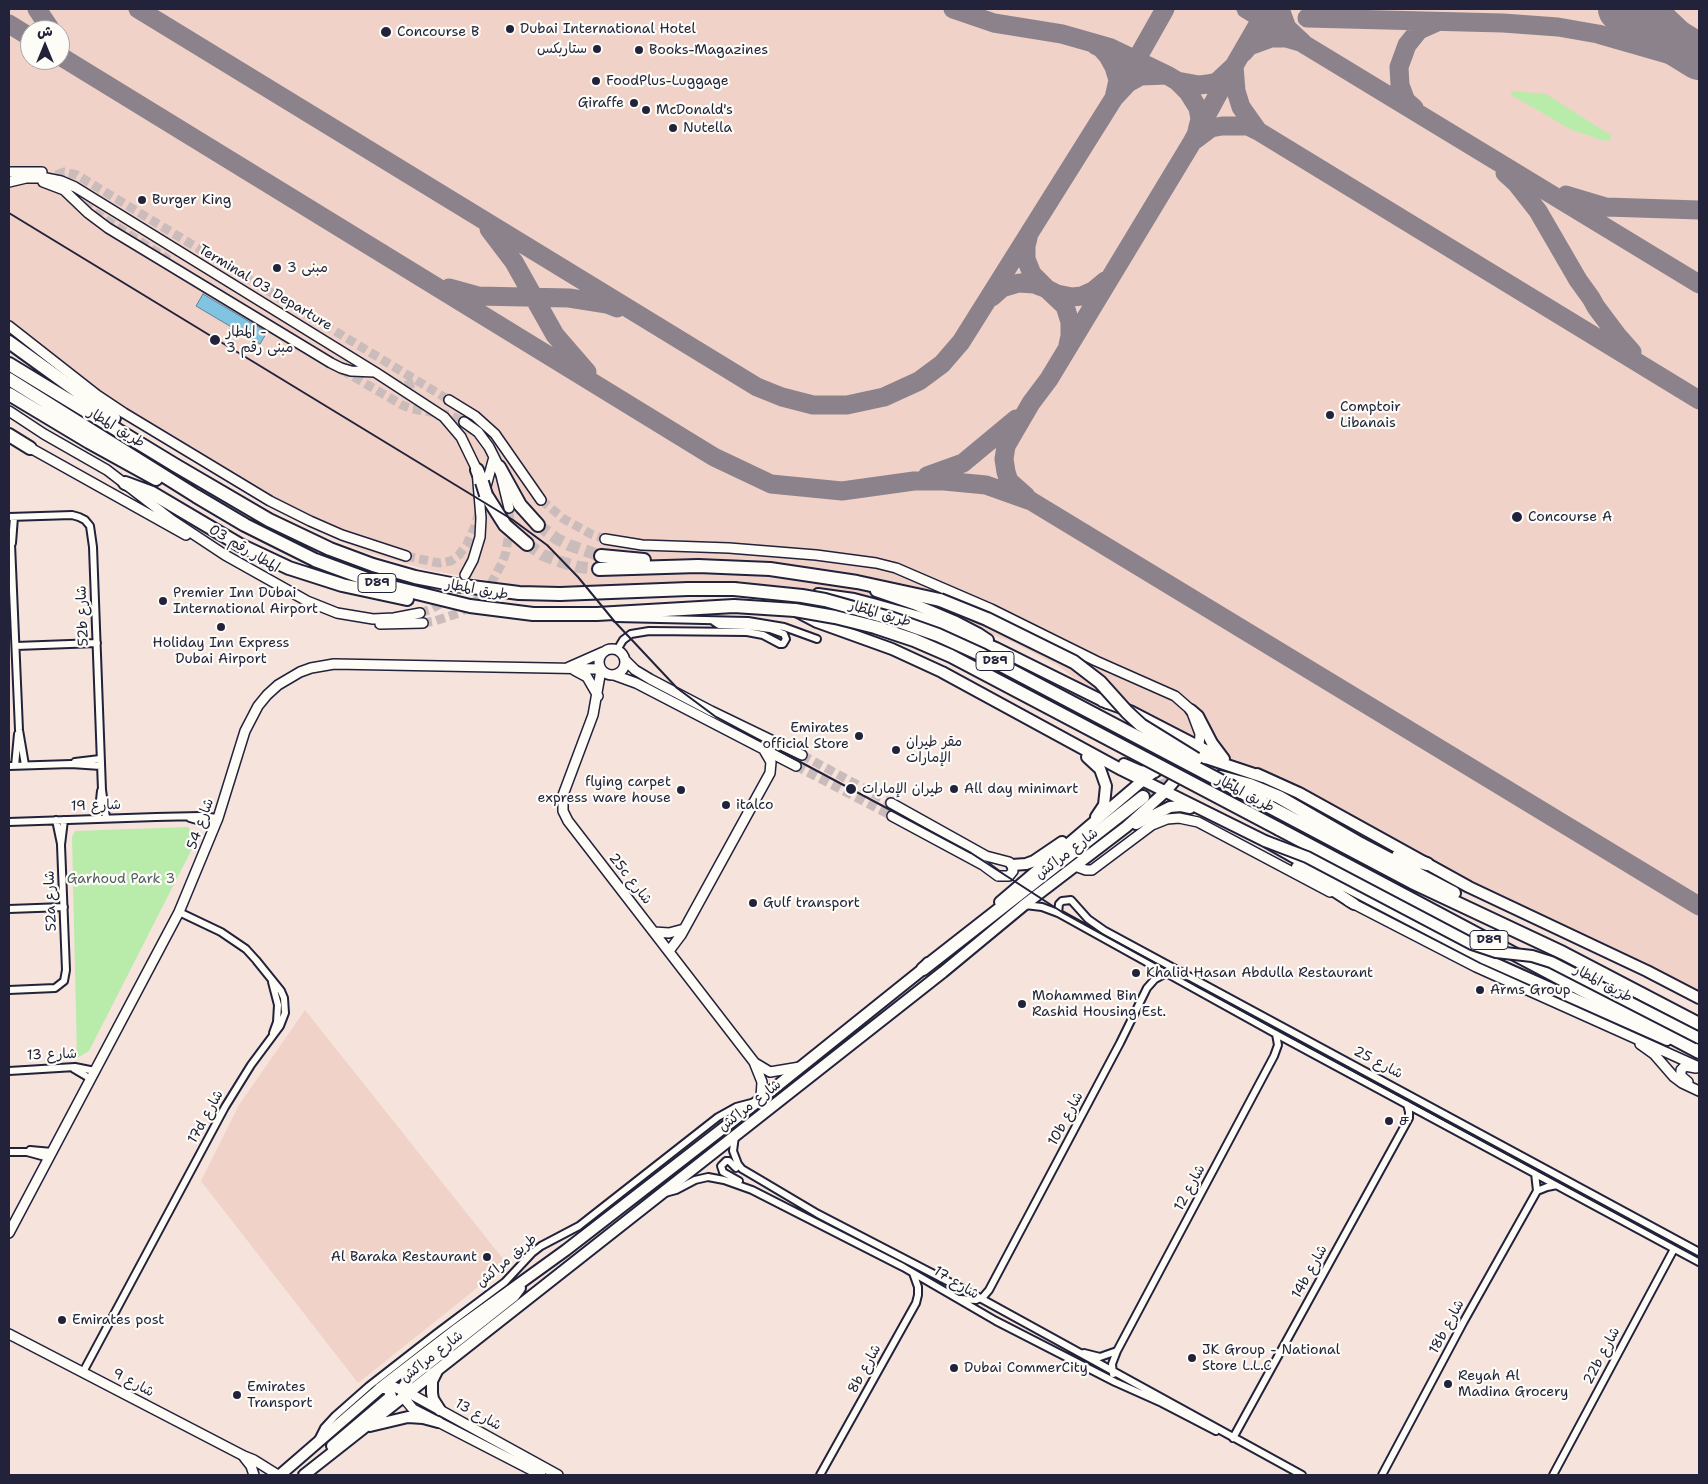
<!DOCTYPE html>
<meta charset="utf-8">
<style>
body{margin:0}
#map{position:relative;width:1708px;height:1484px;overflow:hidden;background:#f5e3dc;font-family:"Shantell Sans","Playpen Sans Arabic",sans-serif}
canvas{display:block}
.frame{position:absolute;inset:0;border:10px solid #22223b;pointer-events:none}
.north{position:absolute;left:20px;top:20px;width:50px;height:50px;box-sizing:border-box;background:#fdfcf7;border:1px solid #a5a5ac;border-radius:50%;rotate:0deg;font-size:14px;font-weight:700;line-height:20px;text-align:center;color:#22223b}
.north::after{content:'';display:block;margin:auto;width:18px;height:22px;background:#22223b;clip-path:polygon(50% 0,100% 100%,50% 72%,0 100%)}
</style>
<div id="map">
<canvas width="1708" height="1484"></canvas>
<div class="frame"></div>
<div class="north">ش</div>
</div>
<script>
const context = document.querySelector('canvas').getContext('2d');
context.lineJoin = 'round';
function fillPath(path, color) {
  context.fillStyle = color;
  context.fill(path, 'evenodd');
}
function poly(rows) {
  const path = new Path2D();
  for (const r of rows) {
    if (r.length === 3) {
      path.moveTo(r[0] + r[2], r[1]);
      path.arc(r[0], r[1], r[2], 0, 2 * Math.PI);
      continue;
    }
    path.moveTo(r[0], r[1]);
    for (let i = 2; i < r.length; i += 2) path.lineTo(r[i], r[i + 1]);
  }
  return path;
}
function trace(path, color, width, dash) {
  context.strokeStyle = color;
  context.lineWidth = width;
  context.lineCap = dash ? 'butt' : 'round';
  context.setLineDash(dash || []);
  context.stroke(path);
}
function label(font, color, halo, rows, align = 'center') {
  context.font = font + ' "Shantell Sans","Playpen Sans Arabic","Noto Sans Tamil",sans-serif';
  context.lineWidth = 4.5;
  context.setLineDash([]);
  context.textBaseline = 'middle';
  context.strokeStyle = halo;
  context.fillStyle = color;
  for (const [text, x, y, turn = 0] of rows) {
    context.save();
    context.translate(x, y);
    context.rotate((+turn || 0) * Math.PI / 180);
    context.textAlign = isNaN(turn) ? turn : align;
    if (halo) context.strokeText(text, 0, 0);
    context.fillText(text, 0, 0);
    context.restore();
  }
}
fillPath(poly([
 [9,9,1699,9,1699,996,1446,873,1273,779,1222,756,1215,747,1087,688,1060,667,1013,642,975,629,833,593,764,585,742,584,600,588,504,587,497,582,428,570,366,552,319,532,275,509,103,405,9,335],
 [30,30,60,30,60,60,30,60],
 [305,1010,507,1264,358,1383,201,1181,239,1105]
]), '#f0d2c9');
fillPath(poly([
 [1512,91,1546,94,1609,134,1611,137,1610,140,1605,141,1572,130,1511,95,1511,92],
 [188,827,197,839,89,1051,77,1058,72,837,75,831]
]), '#b9ebab');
const water = poly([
 [203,294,267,332,260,344,196,306,203,294]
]);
fillPath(water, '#80c4e1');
trace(water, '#5a839f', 1);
trace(poly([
 [37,9,51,30],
 [138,9,757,387,782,397,813,405,847,405,884,397,919,381,942,364,961,342,1114,98,1128,83,1141,76,1167,75,1177,81,1199,85,1208,84,1217,82,1234,66],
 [953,9,994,23,1062,34,1111,48,1165,74],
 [1246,9,1699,284],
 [1267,9,1234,66,1236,91,1241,107,1258,131,1699,400],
 [1659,9,1699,47],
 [1307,18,1503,23,1558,27,1598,34,1699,63],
 [9,24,30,37],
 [1095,45,1101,48,1108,56,1114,67,1118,80,1114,98],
 [1243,53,1249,46,1271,38,1286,38,1303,43,1287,28,1280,9],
 [60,56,714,457,771,484,842,491,914,481,944,481,986,485,1031,501,1699,906],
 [1130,71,1165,9],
 [1177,81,1188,92,1198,108,1200,119,1197,131],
 [1414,108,1406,101,1400,85,1399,67,1407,45,1419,30,1437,22],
 [1195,140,1211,128,1222,126,1248,126,1258,131],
 [1505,173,1516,183,1538,211,1578,280,1591,298,1596,307,1617,335,1632,352],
 [1566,195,1606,207,1699,210],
 [489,229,514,262,555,335,587,372],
 [1028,238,1026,246,1026,259,1032,274,1047,289,1057,294,1072,297,1082,296,1093,291,1105,281],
 [449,288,478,296,569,298,607,304,617,308],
 [992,297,1002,288,1019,283,1034,284,1047,289,1065,306,1070,322,1070,336,1068,345],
 [927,476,963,463,1016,419],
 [1026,496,1009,481,1006,472,1004,459,1006,446,1031,403,1049,379,1191,144,1229,74]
]), '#8c828c', 19);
trace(poly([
 [1621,9,1699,57]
]), '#8c828c', 46);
trace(poly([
 [56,175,64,172,77,175,449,400],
 [83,205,169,260],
 [342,370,402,405,412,409,450,415,464,422],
 [392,383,403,386,418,382],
 [541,500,564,519,591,534,605,539],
 [406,556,439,563,451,561,459,555,467,544,475,526,480,509],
 [420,613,431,609,442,603,451,595,461,583],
 [423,623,435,621,459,613,480,598,488,589,502,563,506,552,510,526,509,508],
 [802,755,891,803],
 [796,766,892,816]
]), '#cbbcbc', 9, [9, 4.5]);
trace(poly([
 [538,525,557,539,569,545,601,556],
 [527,544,543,555,561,562,579,567,599,569],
 [1143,797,1154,789,1179,778,1192,775,1212,776]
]), '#cbbcbc', 12, [12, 6]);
const street = poly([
 [9,517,72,515,79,517,85,520,90,526,93,547,102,790,106,818],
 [9,535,11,544,19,730,25,765],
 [12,543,14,517],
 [616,618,748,621,784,627,817,639],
 [16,646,97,643],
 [617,650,623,640,631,634,649,631,747,632,763,635,780,644,783,644,786,639,784,634,770,629,747,626,719,625,713,621],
 [75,762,100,759],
 [9,766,71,764,101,766],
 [15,766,18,734],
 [98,818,101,791],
 [190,818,204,822,214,828],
 [56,820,61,844],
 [9,822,156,817,200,816,218,818],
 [1025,905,1042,907,1058,913,1276,1034,1699,1262],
 [9,909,64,907],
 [1058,913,1059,904,1062,901,1071,900,1088,919,1105,931,1699,1252],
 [272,982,278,1005,277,1022,273,1033],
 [9,990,55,988,64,981,66,970,61,845,64,820],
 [74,1069,91,1079],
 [9,1071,75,1067,95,1071],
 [735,1136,733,1151,738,1164,742,1169,759,1179,818,1214,980,1298,1302,1475],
 [30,1150,52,1152],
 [9,1152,27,1152,49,1158],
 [736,1168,729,1161,726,1161,721,1166,723,1172,739,1181],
 [1537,1191,1547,1187,1557,1185],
 [665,1193,676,1190,695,1180,708,1177,724,1180,752,1190,903,1267,996,1321,1115,1382,1162,1403,1216,1431],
 [960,1299,976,1300,983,1297,989,1290,1120,1043,1147,988,1155,979,1166,973],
 [1084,1353,1100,1357,1117,1351],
 [83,1372,225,1107,251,1065,280,1026,285,1013,284,998,281,991,256,960,246,949,221,932,179,912],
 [1113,1374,1112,1364,1117,1351,1274,1056,1278,1045,1276,1034],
 [1233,1438,1409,1118,1409,1112,1407,1104],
 [317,1442,324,1428,335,1416,369,1386,437,1333,505,1282,532,1253,541,1246,579,1226,718,1117,736,1107,755,1102],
 [820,1475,916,1303,918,1295,918,1287,913,1273],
 [1382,1475,1464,1321,1537,1191,1535,1173],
 [1553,1475,1674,1249]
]);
const secondary = poly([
 [9,172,42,172],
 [9,182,26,178,46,178,61,181,75,187,375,372,444,417,461,437,477,470,481,518,480,537,473,560,465,575],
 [43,182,64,190,88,213,108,228,331,363,341,368,351,371,375,372],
 [9,326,97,395,124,413,270,501,310,521,342,535,406,556],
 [449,400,475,416,495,434,541,500],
 [9,411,44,434,107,470,172,520,225,555,307,601,337,613,373,619,394,618,420,613],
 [464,422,478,432,489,447,499,467,509,508],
 [25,445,186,535],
 [485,490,494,457],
 [605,539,642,545,729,548,816,555,876,563,896,568,991,609,1096,661,1175,696,1191,710,1200,734,1199,746],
 [380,624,423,623],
 [612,662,13],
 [625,660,635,670,650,679,711,711,802,755],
 [569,667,603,652],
 [574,670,587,677,598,696],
 [601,670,593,715,563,795,563,811,568,821,754,1062,762,1082,761,1098],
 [614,675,636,683,796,766],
 [891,803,986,856,1009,862,1012,865,1013,871,1009,876,998,876,983,865,892,816],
 [1075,866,1086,870,1092,870,1152,825,1167,819,1179,818,1198,822,1330,892],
 [1348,901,1476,967,1699,1067],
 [654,932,669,933,684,929],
 [669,951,681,935,770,773,771,762,764,750],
 [1640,1044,1654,1054,1674,1077,1682,1083,1699,1091],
 [755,1063,770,1072,800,1067],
 [1688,1082,1681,1076,1681,1070,1685,1066,1696,1068],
 [9,1233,179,912,218,818,245,731,258,706,267,695,278,685,300,672,311,668,334,664,601,669],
 [9,1334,244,1456,254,1460,278,1475],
 [384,1385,394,1387,409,1393,558,1475],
 [403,1397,413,1409,541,1475],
 [244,1457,251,1466,254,1475]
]);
const primary = poly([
 [876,591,914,604,954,621,979,634,988,640],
 [818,594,854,599,873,604,916,616,956,631,996,648,1107,703],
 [798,612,817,622,892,649,942,672,1122,770,1265,841,1341,884,1485,959,1667,1040],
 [1102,701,1130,711,1221,758],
 [1191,710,1198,716,1212,743,1224,759],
 [1087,757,1100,769,1106,786,1104,805,1096,817],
 [1124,764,1140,771,1155,772],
 [1257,774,1299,793,1469,887,1647,971,1699,998],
 [1136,824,1170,807,1181,806,1190,808],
 [1012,865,1026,864,1034,861,1062,842],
 [1297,867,1354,904],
 [1000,902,1148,776,1166,765,1182,759,1206,758,1263,777],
 [437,1371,432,1381,432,1393,433,1399,440,1410],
 [403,1397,404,1386,409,1379,514,1296,520,1288],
 [370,1426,408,1417,423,1418,438,1422],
 [332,1446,391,1396,388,1388,380,1388],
 [280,1475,384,1385,458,1328,566,1250,757,1102,923,969,928,963],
 [304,1475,943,972,1024,905,1126,827,1165,792,1189,764,1199,746]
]);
const highway = poly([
 [9,342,114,418],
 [9,364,175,465,269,520,330,549,373,565,415,577,456,585,519,593,560,594,688,589,734,589],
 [9,379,196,496,245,525,315,560,380,584,470,606,533,614,597,614,734,606,795,610],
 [9,394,89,442,156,479],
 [9,435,30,448],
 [499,467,520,505,538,525],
 [477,470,482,482],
 [125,483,152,493,240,545,289,568,342,585,407,599],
 [486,495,505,525,527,544],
 [601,556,644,560],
 [599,569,698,566,770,569,857,582,940,600],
 [1220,777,1250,785,1279,797,1357,842,1454,893],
 [1236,789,1412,882,1563,953,1699,1024],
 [1279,829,1699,1052],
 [1398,856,1427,864],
 [923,969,1143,797]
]);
trace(street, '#22223b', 10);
trace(secondary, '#22223b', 12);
trace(primary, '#22223b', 14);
trace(highway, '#22223b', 16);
trace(street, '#fdfcf7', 6);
trace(secondary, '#fdfcf7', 9);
trace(primary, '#fdfcf7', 10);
trace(highway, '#fdfcf7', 12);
trace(poly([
 [9,213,513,520,547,545,578,577,615,622,677,688,716,717,971,853,1062,912,1200,988,1699,1258]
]), '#22223b', 2);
const primaryBridge = poly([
 [1265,841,1307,857,1472,944,1496,952,1532,956,1551,962,1699,1038]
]);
const highwayBridge = poly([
 [482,482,486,495],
 [734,589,802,596,825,600,893,619,938,635,982,655,1236,789],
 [940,600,987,619,1074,662,1100,682,1127,712,1141,725,1196,759],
 [795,610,835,617,875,627,914,640,951,656,1279,829]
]);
trace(primaryBridge, '#22223b', 14, []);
trace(highwayBridge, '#22223b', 16, []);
trace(primaryBridge, '#fdfcf7', 10);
trace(highwayBridge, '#fdfcf7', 12);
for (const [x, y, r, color] of [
 [510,29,5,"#22223b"],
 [386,32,6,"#22223b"],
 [597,49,5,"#22223b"],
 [639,50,5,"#22223b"],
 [596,81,5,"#22223b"],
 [634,103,5,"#22223b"],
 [646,110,5,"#22223b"],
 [673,128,5,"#22223b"],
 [142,200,5,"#22223b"],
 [277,268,5,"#22223b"],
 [215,340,6,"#22223b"],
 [1330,415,5,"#22223b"],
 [1517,517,6,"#22223b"],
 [163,601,5,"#22223b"],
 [221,627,5,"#22223b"],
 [859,736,5,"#22223b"],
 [896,750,5,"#22223b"],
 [851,789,6,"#22223b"],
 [954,789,5,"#22223b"],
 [681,790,5,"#22223b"],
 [726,805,5,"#22223b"],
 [753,903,5,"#22223b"],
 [1136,973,5,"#22223b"],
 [1480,990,5,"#22223b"],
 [1022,1004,5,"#22223b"],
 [1389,1121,5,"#22223b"],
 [487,1257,5,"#22223b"],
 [62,1320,5,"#22223b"],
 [1192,1358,5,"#22223b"],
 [954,1368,5,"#22223b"],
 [1448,1384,5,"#22223b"],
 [237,1395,5,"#22223b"]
]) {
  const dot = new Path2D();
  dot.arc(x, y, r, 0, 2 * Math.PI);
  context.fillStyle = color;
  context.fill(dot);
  trace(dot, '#fdfcf7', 2);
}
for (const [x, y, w] of [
 [377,583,38],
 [995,661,38],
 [1489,940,38]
]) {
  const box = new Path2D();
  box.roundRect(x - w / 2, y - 9.5, w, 19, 4);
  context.fillStyle = '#fdfcf7';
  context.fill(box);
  trace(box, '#22223b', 1);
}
label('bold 12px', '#22223b', null, [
 ["D89",377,583],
 ["D89",995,661],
 ["D89",1489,940]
]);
label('14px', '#22223b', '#fdfcf7', [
 ["Dubai International Hotel",520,29],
 ["Concourse B",397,32],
 ["ستاربكس",587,49,"right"],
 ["Books-Magazines",649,50],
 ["FoodPlus-Luggage",606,81],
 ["Giraffe",624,103,"right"],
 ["McDonald's",656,110],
 ["Nutella",683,128],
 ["Burger King",152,200],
 ["مبنى 3",287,268],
 ["المطار -",226,332],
 ["مبنى رقم 3",226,348],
 ["Comptoir",1340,407],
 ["Libanais",1340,423],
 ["Concourse A",1528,517],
 ["Premier Inn Dubai",173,593],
 ["International Airport",173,609],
 ["Holiday Inn Express",221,643,"center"],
 ["Dubai Airport",221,659,"center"],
 ["Emirates",849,728,"right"],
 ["official Store",849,744,"right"],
 ["مقر طيران",906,742],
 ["الإمارات",906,758],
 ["flying carpet",671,782,"right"],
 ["express ware house",671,798,"right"],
 ["طيران الإمارات",862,789],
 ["All day minimart",964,789],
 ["italco",736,805],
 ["Gulf transport",763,903],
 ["Khalid Hasan Abdulla Restaurant",1146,973],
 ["Arms Group",1490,990],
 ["Mohammed Bin",1032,996],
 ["Rashid Housing Est.",1032,1012],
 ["ச",1399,1121],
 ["Al Baraka Restaurant",477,1257,"right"],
 ["Emirates post",72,1320],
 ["JK Group - National",1202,1350],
 ["Store L.L.C",1202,1366],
 ["Dubai CommerCity",964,1368],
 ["Reyah Al",1458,1376],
 ["Madina Grocery",1458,1392],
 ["Emirates",247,1387],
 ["Transport",247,1403]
], 'left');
label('14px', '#22223b', '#fdfcf7', [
 ["Terminal 03 Departure",265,288,31],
 ["طريق المطار",116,428,31],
 ["المطار رقم 03",244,549,31],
 ["طريق المطار",477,590,10],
 ["طريق المطار",880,614,16],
 ["52b شارع",83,616,-92],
 ["طريق المطار",1245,794,28],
 ["شارع 19",96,806,-2],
 ["شارع 54",201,824,-70],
 ["شارع مراكش",1067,854,-37],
 ["25c شارع",630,879,52],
 ["52a شارع",51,901,-92],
 ["طريق المطار",1603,984,28],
 ["شارع 13",52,1055,-2],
 ["شارع 25",1378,1063,28],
 ["شارع مراكش",750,1106,-38],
 ["17d شارع",206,1117,-61],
 ["10b شارع",1066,1119,-62],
 ["شارع 12",1190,1188,-62],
 ["طريق مراكش",507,1261,-40],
 ["14b شارع",1310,1272,-61],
 ["شارع 17",956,1283,31],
 ["18b شارع",1447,1327,-62],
 ["22b شارع",1602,1356,-62],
 ["شارع مراكش",432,1357,-38],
 ["8b شارع",865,1369,-61],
 ["شارع 9",133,1383,28],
 ["شارع 13",478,1415,29]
]);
label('14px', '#4f5e5d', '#fdfcf7', [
 ["Garhoud Park 3",121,879]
]);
</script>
